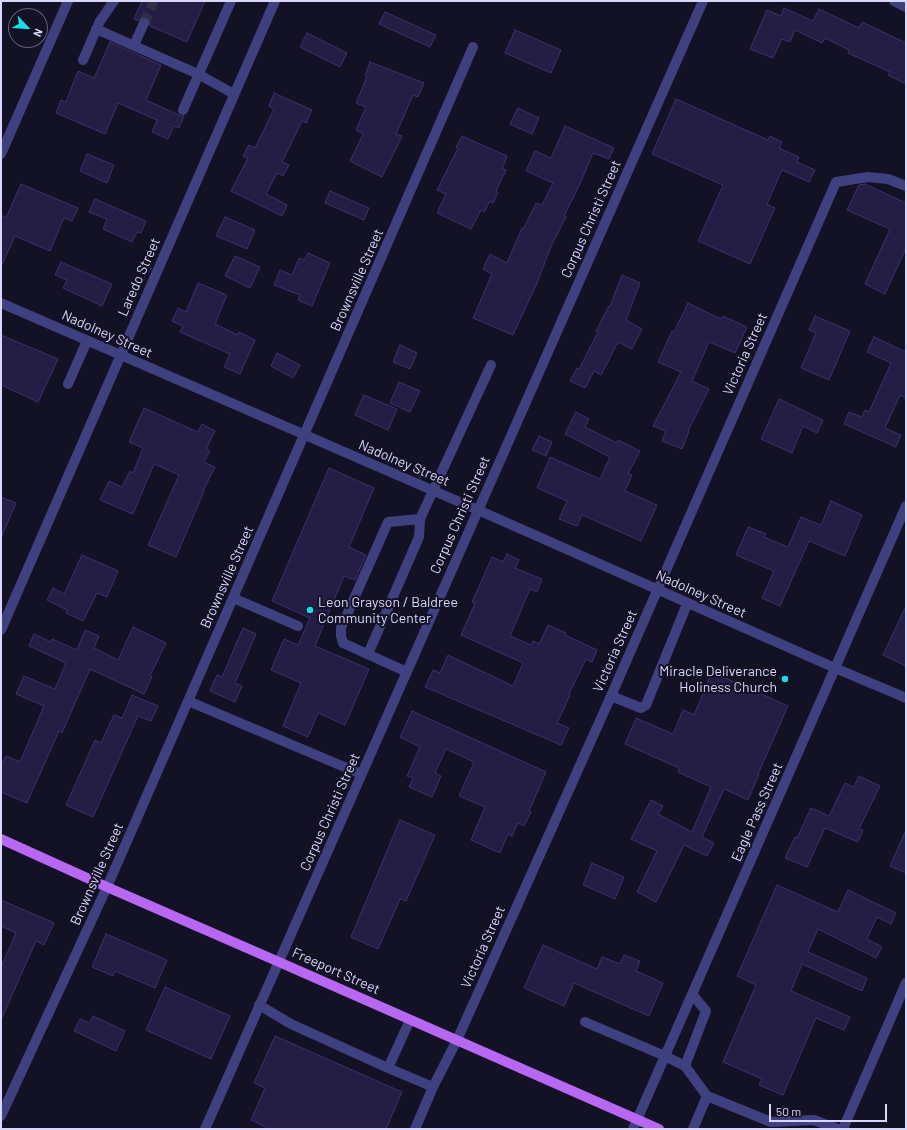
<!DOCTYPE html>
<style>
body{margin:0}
#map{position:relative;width:907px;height:1130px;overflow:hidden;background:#131124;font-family:Barlow,sans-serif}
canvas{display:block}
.frame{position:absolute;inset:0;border:2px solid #dad7fc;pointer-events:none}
.north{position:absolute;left:8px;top:8px;width:40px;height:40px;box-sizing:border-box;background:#131124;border:1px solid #63607a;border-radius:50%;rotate:115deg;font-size:11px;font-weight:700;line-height:16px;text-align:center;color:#dad7fc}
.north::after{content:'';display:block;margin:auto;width:14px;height:18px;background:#13e0ec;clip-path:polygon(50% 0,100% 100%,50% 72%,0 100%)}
.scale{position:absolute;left:769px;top:1104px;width:118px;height:18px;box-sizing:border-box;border:2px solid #dad7fc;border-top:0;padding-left:5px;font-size:12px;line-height:14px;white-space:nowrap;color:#dad7fc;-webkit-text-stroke:3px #131124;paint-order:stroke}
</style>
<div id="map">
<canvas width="907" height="1130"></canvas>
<div class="frame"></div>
<div class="north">N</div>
<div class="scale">50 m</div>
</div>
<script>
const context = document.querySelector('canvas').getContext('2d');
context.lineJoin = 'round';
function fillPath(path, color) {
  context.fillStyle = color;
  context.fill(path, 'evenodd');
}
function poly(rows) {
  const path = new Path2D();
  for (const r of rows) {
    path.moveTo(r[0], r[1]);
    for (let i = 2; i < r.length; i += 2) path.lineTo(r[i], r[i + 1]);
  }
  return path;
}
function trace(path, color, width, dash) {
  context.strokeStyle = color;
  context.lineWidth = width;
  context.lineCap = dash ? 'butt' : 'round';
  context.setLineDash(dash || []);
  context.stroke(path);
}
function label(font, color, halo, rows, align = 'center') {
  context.font = font + ' Barlow,sans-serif';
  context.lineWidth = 4;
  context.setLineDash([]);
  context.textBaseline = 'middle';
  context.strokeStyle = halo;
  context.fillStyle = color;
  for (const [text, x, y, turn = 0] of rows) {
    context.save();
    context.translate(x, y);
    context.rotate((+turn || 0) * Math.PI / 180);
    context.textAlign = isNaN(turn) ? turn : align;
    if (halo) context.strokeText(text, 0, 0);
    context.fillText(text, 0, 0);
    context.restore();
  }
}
const building = poly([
 [142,1,205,1,187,42,150,26,149,20,146,17,141,18,138,21,134,19,142,1],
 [784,8,813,21,819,9,859,28,862,22,906,43,906,84,888,75,890,72,848,53,849,50,825,38,822,43,795,30,790,42,782,39,773,58,750,49,767,10,781,16,784,8],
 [385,12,436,35,430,47,379,24,385,12],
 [515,30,561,50,551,73,505,53,515,30],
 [307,33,347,53,340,67,300,47,307,33],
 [110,42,161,65,146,100,181,116,184,116,179,128,174,126,168,139,152,132,157,120,118,103,105,134,56,113,61,100,66,102,78,71,94,78,110,42],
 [370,62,424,83,418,97,413,95,396,134,402,136,382,177,350,161,363,134,356,130,366,107,356,103,367,77,365,76,370,62],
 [274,93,312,110,306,123,302,121,282,162,289,165,283,176,277,173,266,194,287,205,282,216,231,191,248,158,243,156,249,145,255,148,274,109,269,106,274,93],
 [676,99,768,140,770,136,782,142,779,148,799,157,797,162,815,170,809,182,782,170,767,204,775,208,750,264,698,241,723,185,652,154,676,99],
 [518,108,539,118,532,134,510,124,518,108],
 [565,126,614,148,609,159,593,153,580,184,564,216,566,217,552,244,537,283,513,335,473,318,492,274,483,269,490,254,507,263,522,228,524,228,536,203,542,205,553,183,526,171,535,151,551,158,565,126],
 [462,136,507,156,502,169,506,170,496,191,498,192,493,203,490,201,484,212,481,210,471,229,437,213,446,194,437,190,458,148,456,147,462,136],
 [87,154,114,165,107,183,80,171,87,154],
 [21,184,78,208,72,221,64,218,50,251,15,236,1,267,1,215,6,218,21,184],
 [865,184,906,203,906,248,885,294,865,284,890,229,847,210,859,185,865,184],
 [330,191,369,208,364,220,325,203,330,191],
 [95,199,146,221,141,233,137,232,132,242,103,229,107,219,89,212,95,199],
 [225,217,255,230,247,249,216,236,225,217],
 [308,253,330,263,312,306,298,300,300,295,274,285,280,270,292,275,299,258,304,260,308,253],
 [235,256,260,267,250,288,225,276,235,256],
 [61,262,112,284,102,306,63,288,67,280,55,275,61,262],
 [622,275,640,283,626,320,642,329,632,349,618,342,601,375,594,371,585,388,570,381,577,368,579,369,598,332,596,331,609,306,610,306,622,275],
 [198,283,227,295,215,324,238,335,239,332,255,340,240,374,224,367,230,354,180,332,183,326,172,321,178,308,186,312,198,283],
 [688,303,721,319,723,316,747,327,735,353,709,342,692,381,709,389,688,431,689,431,682,449,662,441,666,431,653,426,681,372,658,362,672,331,674,332,688,303],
 [815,316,850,331,829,380,801,368,816,333,809,330,815,316],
 [1,335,58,359,38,402,1,385,1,335],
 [874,337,906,352,906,398,900,395,885,428,901,435,896,447,844,424,849,412,862,417,865,410,869,412,891,363,867,352,874,337],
 [400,345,417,353,410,369,393,362,400,345],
 [277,353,300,365,293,378,271,366,277,353],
 [399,382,420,391,410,412,390,403,399,382],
 [364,395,397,409,388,430,355,415,364,395],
 [779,399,823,420,817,433,803,426,792,453,761,439,779,399],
 [144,408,198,432,202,424,215,431,206,449,210,451,204,462,215,467,203,491,204,491,176,557,148,545,179,475,154,464,133,514,100,500,109,481,122,487,130,471,133,473,143,448,129,442,144,408],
 [576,412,589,419,585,427,617,443,618,440,640,451,628,474,632,475,625,491,657,505,641,541,582,515,577,526,559,519,567,501,537,488,550,457,600,479,610,457,565,434,576,412],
 [539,436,552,442,546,456,532,450,539,436],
 [329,468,374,488,349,547,366,555,355,580,344,576,315,646,369,669,345,725,318,713,308,737,283,726,301,683,271,670,284,639,298,645,310,618,272,601,329,468],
 [1,497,16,503,1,538,1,497],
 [831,501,862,515,845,556,809,541,780,606,762,598,774,571,736,555,748,527,766,534,764,537,788,547,801,517,821,525,831,501],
 [507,554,519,560,515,568,542,579,537,592,530,589,510,636,531,645,533,641,539,644,548,625,566,633,565,635,597,650,592,662,586,659,569,694,570,695,557,723,569,728,561,745,425,687,433,670,440,673,448,655,513,686,523,663,461,635,475,603,472,602,492,557,503,562,507,554],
 [82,555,118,571,107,597,97,593,83,621,66,613,67,610,47,600,53,588,64,594,82,555],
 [906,606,906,666,883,655,906,606],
 [133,627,166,643,150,676,152,677,144,694,90,669,62,733,59,731,27,803,1,792,1,766,6,756,20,762,44,706,16,694,24,676,55,689,66,663,29,646,34,634,51,642,52,639,77,650,85,630,99,636,94,648,118,660,133,627],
 [243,628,256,634,235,683,242,686,235,702,210,691,217,675,222,677,243,628],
 [712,672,788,706,758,774,759,774,748,800,724,789,702,837,714,843,707,856,684,845,656,902,637,892,657,851,631,839,651,800,663,806,658,814,692,832,711,787,678,772,679,768,625,744,636,718,673,734,683,710,694,715,712,672],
 [132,695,158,706,151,721,138,716,93,817,66,805,95,740,101,743,114,715,122,718,132,695],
 [412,711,546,772,529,811,531,812,524,826,518,823,512,836,508,834,500,853,471,840,485,807,459,796,474,762,446,749,435,773,441,776,432,797,409,787,413,778,407,776,420,747,400,737,412,711],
 [859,776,880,786,859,829,863,830,858,842,825,828,807,867,785,858,795,837,797,838,811,808,829,816,845,783,854,787,859,776],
 [400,820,435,835,406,901,400,899,378,949,351,937,400,820],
 [906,830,906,873,890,866,906,830],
 [592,863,624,877,615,899,583,885,592,863],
 [777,885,838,912,848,890,896,913,891,924,877,917,867,939,882,947,876,958,818,929,808,952,867,978,862,991,802,964,791,991,850,1017,844,1030,816,1018,783,1095,759,1085,762,1079,723,1062,756,985,737,976,777,885],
 [1,900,54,923,44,945,36,941,1,1020,1,967,16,933,1,926,1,900],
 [106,934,167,960,155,988,115,971,113,976,92,967,106,934],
 [543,945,597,969,602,957,620,964,624,955,640,961,636,971,663,983,649,1016,574,983,564,1006,524,988,543,945],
 [165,987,230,1016,211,1059,146,1030,165,987],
 [93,1016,125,1031,116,1051,74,1031,80,1019,89,1023,93,1016],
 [275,1036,402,1092,386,1129,270,1129,251,1120,265,1088,254,1083,275,1036]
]);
fillPath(building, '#241e44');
trace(building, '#3b326e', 1);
trace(poly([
 [144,23,154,1]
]), '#312f44', 10, [10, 5]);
trace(poly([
 [894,1,906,7],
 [96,29,198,74,234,94],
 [134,45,144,23],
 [83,60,100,21,114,1],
 [183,110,231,1],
 [1,154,68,1],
 [1,303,478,510,835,668,906,698],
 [68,384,87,341],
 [233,598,298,626],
 [1,630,275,1],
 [368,654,419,537,420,519,491,365],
 [407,672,343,643,341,636,341,628,388,522,420,519],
 [611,696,641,708,646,705,687,604],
 [188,701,361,774],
 [692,994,706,1011,685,1066,707,1096,771,1122,814,1120,838,1129],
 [259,1005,291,1024,388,1068,433,1087],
 [585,1022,665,1056,685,1066],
 [388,1068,410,1020],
 [1,1116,107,887,473,47],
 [205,1129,703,1],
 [415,1129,433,1087,457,1040,611,696,836,182,868,177,888,179,906,186],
 [633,1129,906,506],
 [693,1129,707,1096],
 [843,1129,906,983]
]), '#3f407f', 10);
trace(poly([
 [1,839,107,887,279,962,659,1129]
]), '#b867f3', 10);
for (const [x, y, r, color] of [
 [310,610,4,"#13e0ec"],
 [785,679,4,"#13e0ec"]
]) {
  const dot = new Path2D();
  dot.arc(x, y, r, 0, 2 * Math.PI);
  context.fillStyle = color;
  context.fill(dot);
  trace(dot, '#131124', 1.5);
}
label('14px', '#dad7fc', '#131124', [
 ["Corpus Christi Street",591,219,-66],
 ["Laredo Street",139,277,-66],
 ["Brownsville Street",357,280,-66],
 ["Nadolney Street",107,334,24],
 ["Victoria Street",745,354,-66],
 ["Nadolney Street",404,463,23],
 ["Corpus Christi Street",460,515,-66],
 ["Brownsville Street",227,577,-66],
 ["Nadolney Street",701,594,24],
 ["Victoria Street",615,651,-66],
 ["Corpus Christi Street",330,812,-66],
 ["Eagle Pass Street",757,812,-66],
 ["Brownsville Street",97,874,-66],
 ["Victoria Street",483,947,-66],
 ["Freeport Street",336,971,24]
]);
label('14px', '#dad7fc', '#131124', [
 ["Leon Grayson / Baldree",318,602],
 ["Community Center",318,618],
 ["Miracle Deliverance",777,671,"right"],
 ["Holiness Church",777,687,"right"]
], 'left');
</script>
